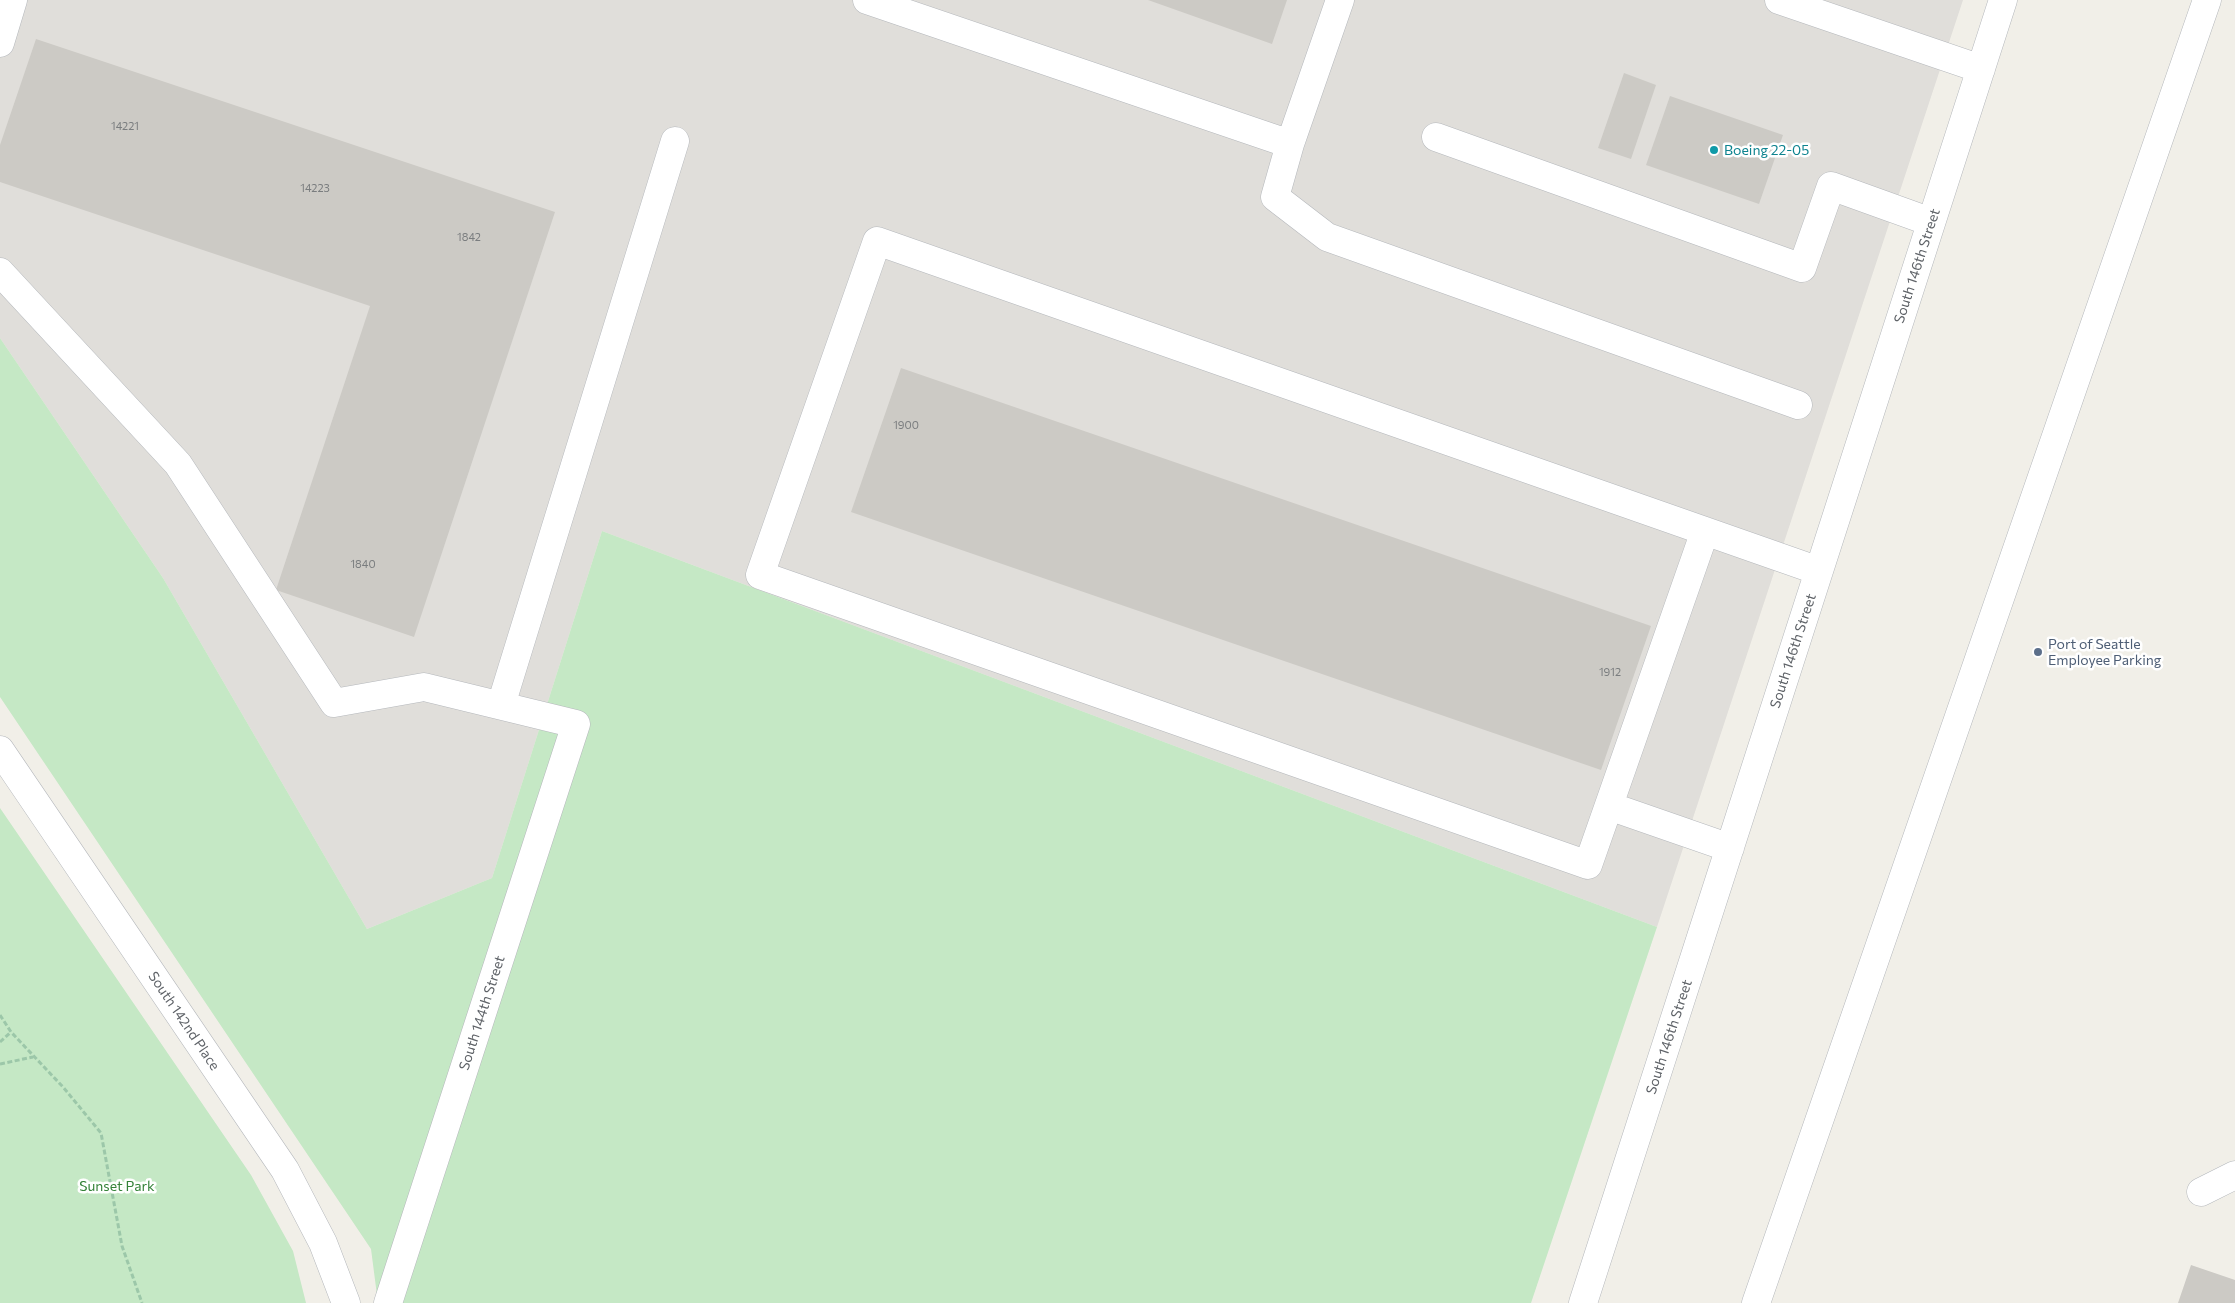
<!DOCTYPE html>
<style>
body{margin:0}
canvas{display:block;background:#f1efe8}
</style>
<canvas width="2235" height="1303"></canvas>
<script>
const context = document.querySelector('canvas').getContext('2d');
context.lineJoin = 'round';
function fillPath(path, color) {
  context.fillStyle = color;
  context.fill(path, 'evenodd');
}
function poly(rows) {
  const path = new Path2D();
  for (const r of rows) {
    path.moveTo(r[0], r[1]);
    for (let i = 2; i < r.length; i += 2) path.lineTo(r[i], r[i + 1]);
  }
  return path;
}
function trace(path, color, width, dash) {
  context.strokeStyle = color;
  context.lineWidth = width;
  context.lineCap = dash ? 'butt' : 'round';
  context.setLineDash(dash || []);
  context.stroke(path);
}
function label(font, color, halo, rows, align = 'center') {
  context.font = font + ' Commissioner,sans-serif';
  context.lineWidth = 5;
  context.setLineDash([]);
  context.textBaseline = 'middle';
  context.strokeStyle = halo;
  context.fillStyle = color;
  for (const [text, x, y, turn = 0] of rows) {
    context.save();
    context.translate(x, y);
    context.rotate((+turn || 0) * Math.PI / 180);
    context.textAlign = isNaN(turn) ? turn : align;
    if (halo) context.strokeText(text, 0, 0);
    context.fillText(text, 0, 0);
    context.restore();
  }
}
fillPath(poly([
 [0,0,1963,0,1657,927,602,531,492,878,367,929,163,578,0,338]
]), '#e0deda');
fillPath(poly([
 [0,338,163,578,367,929,492,878,602,531,1657,927,1531,1303,378,1303,371,1249,0,697],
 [0,808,251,1175,293,1251,306,1303,0,1303]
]), '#c5e8c5');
fillPath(poly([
 [1148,0,1287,0,1272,44],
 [36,39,555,212,414,637,276,590,370,306,0,182,0,145],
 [1624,73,1656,85,1631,159,1598,148],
 [1670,96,1783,135,1759,204,1646,165],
 [901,368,1651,626,1601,770,851,512],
 [2191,1265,2235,1280,2235,1303,2178,1303]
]), '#cccac5');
const minor = poly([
 [867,0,1290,144,1340,0],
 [1779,0,1981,69],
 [0,43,13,0],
 [1436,137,1802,268,1831,186,1931,222],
 [1290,144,1275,197,1327,237,1798,405],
 [0,272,178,464,334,703,424,687,576,724,388,1303],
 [1705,531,1588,865,760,575,877,241,1819,571],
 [501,705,675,141],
 [0,750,285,1170,323,1243,346,1303],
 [1609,806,1730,848],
 [2201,1192,2235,1175],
 [1583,1303,2003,0],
 [1756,1303,2207,0]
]);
trace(minor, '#b5b8bc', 29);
trace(poly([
 [0,1015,11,1032,63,1087,101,1133,122,1246,142,1303],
 [0,1042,11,1032],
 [0,1064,33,1057]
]), '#9cc7a9', 3, [5, 2.5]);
trace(minor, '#fff', 28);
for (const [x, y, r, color] of [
 [1714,150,5,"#0f9aa8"],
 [2038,652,5,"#5c6f8a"]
]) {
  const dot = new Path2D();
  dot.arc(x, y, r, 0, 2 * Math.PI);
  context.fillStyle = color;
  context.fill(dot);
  trace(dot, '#fff', 2);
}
label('11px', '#7a7d7f', null, [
 ["14221",125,126],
 ["14223",315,188],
 ["1842",469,237],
 ["1900",906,425],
 ["1840",363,564],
 ["1912",1610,672]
]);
label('14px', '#0d838f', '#fff', [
 ["Boeing 22-05",1724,150]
], 'left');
label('14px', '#5f6368', '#fff', [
 ["South 146th Street",1917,266,-72],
 ["South 146th Street",1793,651,-72],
 ["South 144th Street",482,1013,-72],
 ["South 142nd Place",184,1021,56],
 ["South 146th Street",1669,1037,-72]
]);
label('14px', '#4e5e75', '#fff', [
 ["Port of Seattle",2048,644],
 ["Employee Parking",2048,660]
], 'left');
label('14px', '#348238', '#fff', [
 ["Sunset Park",117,1186]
]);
</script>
